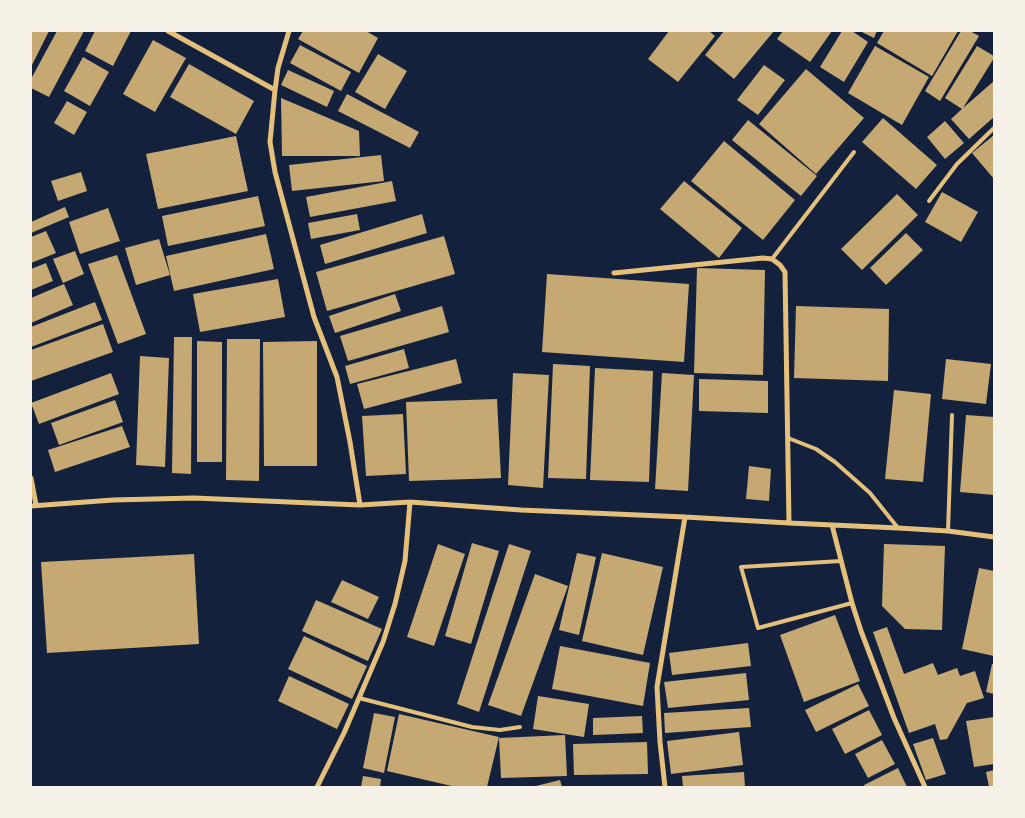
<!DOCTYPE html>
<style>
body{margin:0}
#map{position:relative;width:1025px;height:818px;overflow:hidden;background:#14213d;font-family:Roboto,sans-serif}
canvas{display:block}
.frame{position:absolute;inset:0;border:32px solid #f6f1e7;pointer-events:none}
</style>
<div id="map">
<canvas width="1025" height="818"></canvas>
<div class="frame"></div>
</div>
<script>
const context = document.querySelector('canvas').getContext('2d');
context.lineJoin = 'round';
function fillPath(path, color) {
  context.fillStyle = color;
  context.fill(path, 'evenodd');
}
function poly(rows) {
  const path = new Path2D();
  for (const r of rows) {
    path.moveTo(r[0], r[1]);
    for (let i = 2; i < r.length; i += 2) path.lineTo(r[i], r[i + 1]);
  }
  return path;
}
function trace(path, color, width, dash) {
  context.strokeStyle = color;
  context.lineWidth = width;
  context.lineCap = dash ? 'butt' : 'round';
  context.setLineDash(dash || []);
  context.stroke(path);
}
fillPath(poly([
 [31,31,49,31,31,67],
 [57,31,84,31,49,97,31,88,31,79],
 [95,31,131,31,113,66,85,51],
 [303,31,366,31,378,38,359,73,298,39],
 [669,31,709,31,715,36,678,82,648,59],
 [724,31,774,31,734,79,705,55],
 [783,31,832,31,810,62,777,39],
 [842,31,852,31,868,42,844,82,820,67],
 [860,31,877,31,874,38],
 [884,31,958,31,932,76,877,43],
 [961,31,970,31,979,36,940,101,925,91],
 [153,40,186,58,155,112,123,94],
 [300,45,351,72,341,91,290,63],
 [875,46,929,77,902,125,848,93],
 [977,46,994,56,994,58,963,108,994,81,994,117,969,139,951,119,962,109,945,98],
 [378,54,407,71,385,109,355,92],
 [83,57,109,72,90,106,64,91],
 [189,64,254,101,236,134,170,97],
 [764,65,785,80,758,115,737,100],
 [806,69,864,118,816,174,759,124],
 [288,70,334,91,327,107,281,85],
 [347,94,419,132,410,148,338,111],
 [281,98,359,131,360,156,282,156],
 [67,101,87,112,74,135,54,123],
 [883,118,937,165,916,189,862,142],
 [748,120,817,176,801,196,732,140],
 [945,121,964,143,945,159,927,137],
 [994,135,994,179,972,153],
 [236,136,248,191,158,209,146,154],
 [724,141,795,200,763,240,691,181],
 [381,155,384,181,292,191,289,165],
 [81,172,87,191,58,201,51,181],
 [392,181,396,201,310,217,306,197],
 [684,181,742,228,719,258,660,209],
 [942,192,978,212,961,242,925,222],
 [897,194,918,215,862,270,841,249],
 [258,196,265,226,168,246,162,216],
 [65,207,69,217,31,233,31,222],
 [108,208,120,241,80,254,69,222],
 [357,214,360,230,311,239,308,223],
 [422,214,427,233,325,264,320,245],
 [46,231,56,253,31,263,31,237],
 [906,233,923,250,886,285,870,268],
 [266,234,274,269,174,291,166,256],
 [444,236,455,274,327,311,316,272],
 [159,239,170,275,136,285,125,248],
 [75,251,84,274,63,283,53,259],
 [117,255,146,334,118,344,88,264],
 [46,263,53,281,31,290,31,269],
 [697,268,765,270,763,375,694,373],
 [547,274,689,284,684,362,542,352],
 [278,279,285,317,200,332,193,294],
 [64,284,73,305,31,323,31,298],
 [395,294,401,311,335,333,329,316],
 [95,302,102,320,31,347,31,327],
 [442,306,449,332,348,361,340,336],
 [796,306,889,309,888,381,794,378],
 [103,324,113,352,31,381,31,350],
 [174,337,192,337,191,474,172,473],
 [227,339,260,339,259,481,226,480],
 [197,341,222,342,222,462,197,462],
 [317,341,317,466,264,466,263,342],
 [404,349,409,368,350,384,345,366],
 [140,356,169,358,165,467,136,465],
 [456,359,462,383,364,409,357,384],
 [946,359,991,364,986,404,942,399],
 [553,364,590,366,586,479,548,478],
 [595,368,653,371,649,482,590,480],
 [111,373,119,394,39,424,31,403],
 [513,373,549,375,543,488,508,485],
 [662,373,694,375,688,491,655,489],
 [699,379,768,381,768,413,699,411],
 [894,390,931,394,923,482,885,479],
 [497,399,501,478,409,481,406,402],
 [115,400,123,422,59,445,51,423],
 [403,414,406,474,366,476,362,416],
 [966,415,994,417,994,495,960,492],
 [122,426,130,447,55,472,48,450],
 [749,466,771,469,769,501,746,499],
 [472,543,499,551,471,644,445,636],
 [438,544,465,554,434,646,407,637],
 [509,544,531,551,479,712,457,704],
 [884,544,945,546,942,630,905,629,882,606],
 [577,553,596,557,579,635,559,630],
 [602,553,663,567,643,655,582,641],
 [194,554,199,644,47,653,41,562],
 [979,568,994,571,994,656,962,649],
 [535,574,568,586,521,716,488,705],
 [342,580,379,597,368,619,331,602],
 [316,600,382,629,368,661,302,631],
 [835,615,860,681,804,702,780,635],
 [887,627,904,674,933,663,938,675,957,668,960,676,975,671,984,698,967,703,947,739,940,740,935,724,909,733,873,632],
 [304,636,367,666,352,699,288,669],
 [748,643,751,666,672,675,669,653],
 [560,646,650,663,643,706,552,689],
 [992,664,994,664,994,694,986,692],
 [746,673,749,700,668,708,664,682],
 [289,676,349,704,337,729,278,701],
 [858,684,869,706,816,732,805,710],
 [538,696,589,704,584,737,533,729],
 [749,708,751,727,665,733,664,713],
 [869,710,882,735,845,754,832,729],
 [374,713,395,717,384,773,363,768],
 [399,714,499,737,487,787,456,787,387,771],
 [642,716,643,733,593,735,593,718],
 [994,717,994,764,974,767,966,721],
 [739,732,743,765,671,774,667,741],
 [565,735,567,776,501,778,499,738],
 [933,738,946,774,926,780,913,744],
 [882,740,895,764,868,778,855,754],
 [647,742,648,774,574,775,573,744],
 [898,768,907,787,865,787,864,785],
 [994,770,994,787,989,787,986,772],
 [744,772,745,787,683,787,682,776],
 [363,776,381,779,380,787,361,787],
 [560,780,562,787,536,787,536,786]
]), '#c6a872');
trace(poly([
 [929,201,957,164,994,128],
 [772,259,854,152],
 [788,438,816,449,835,462,870,493,898,528],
 [948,531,952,415],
 [841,561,741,567,758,628,852,603],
 [359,698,472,727,500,730,520,727]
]), '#e5c07b', 4);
trace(poly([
 [168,31,275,90,270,142,275,172,314,317,337,377,350,442,360,505],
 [275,90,278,68,289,31],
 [614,273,763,258,772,259,780,265,785,272,789,523],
 [31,478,36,505],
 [31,506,113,500,194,498,360,505,410,502,521,510,685,517,789,523,898,528,948,531,994,537],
 [832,525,852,603,861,631,894,718,925,787],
 [317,787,344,733,383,642,395,604,405,561,410,502],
 [665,787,660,742,657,687,685,517]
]), '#e5c07b', 5);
</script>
